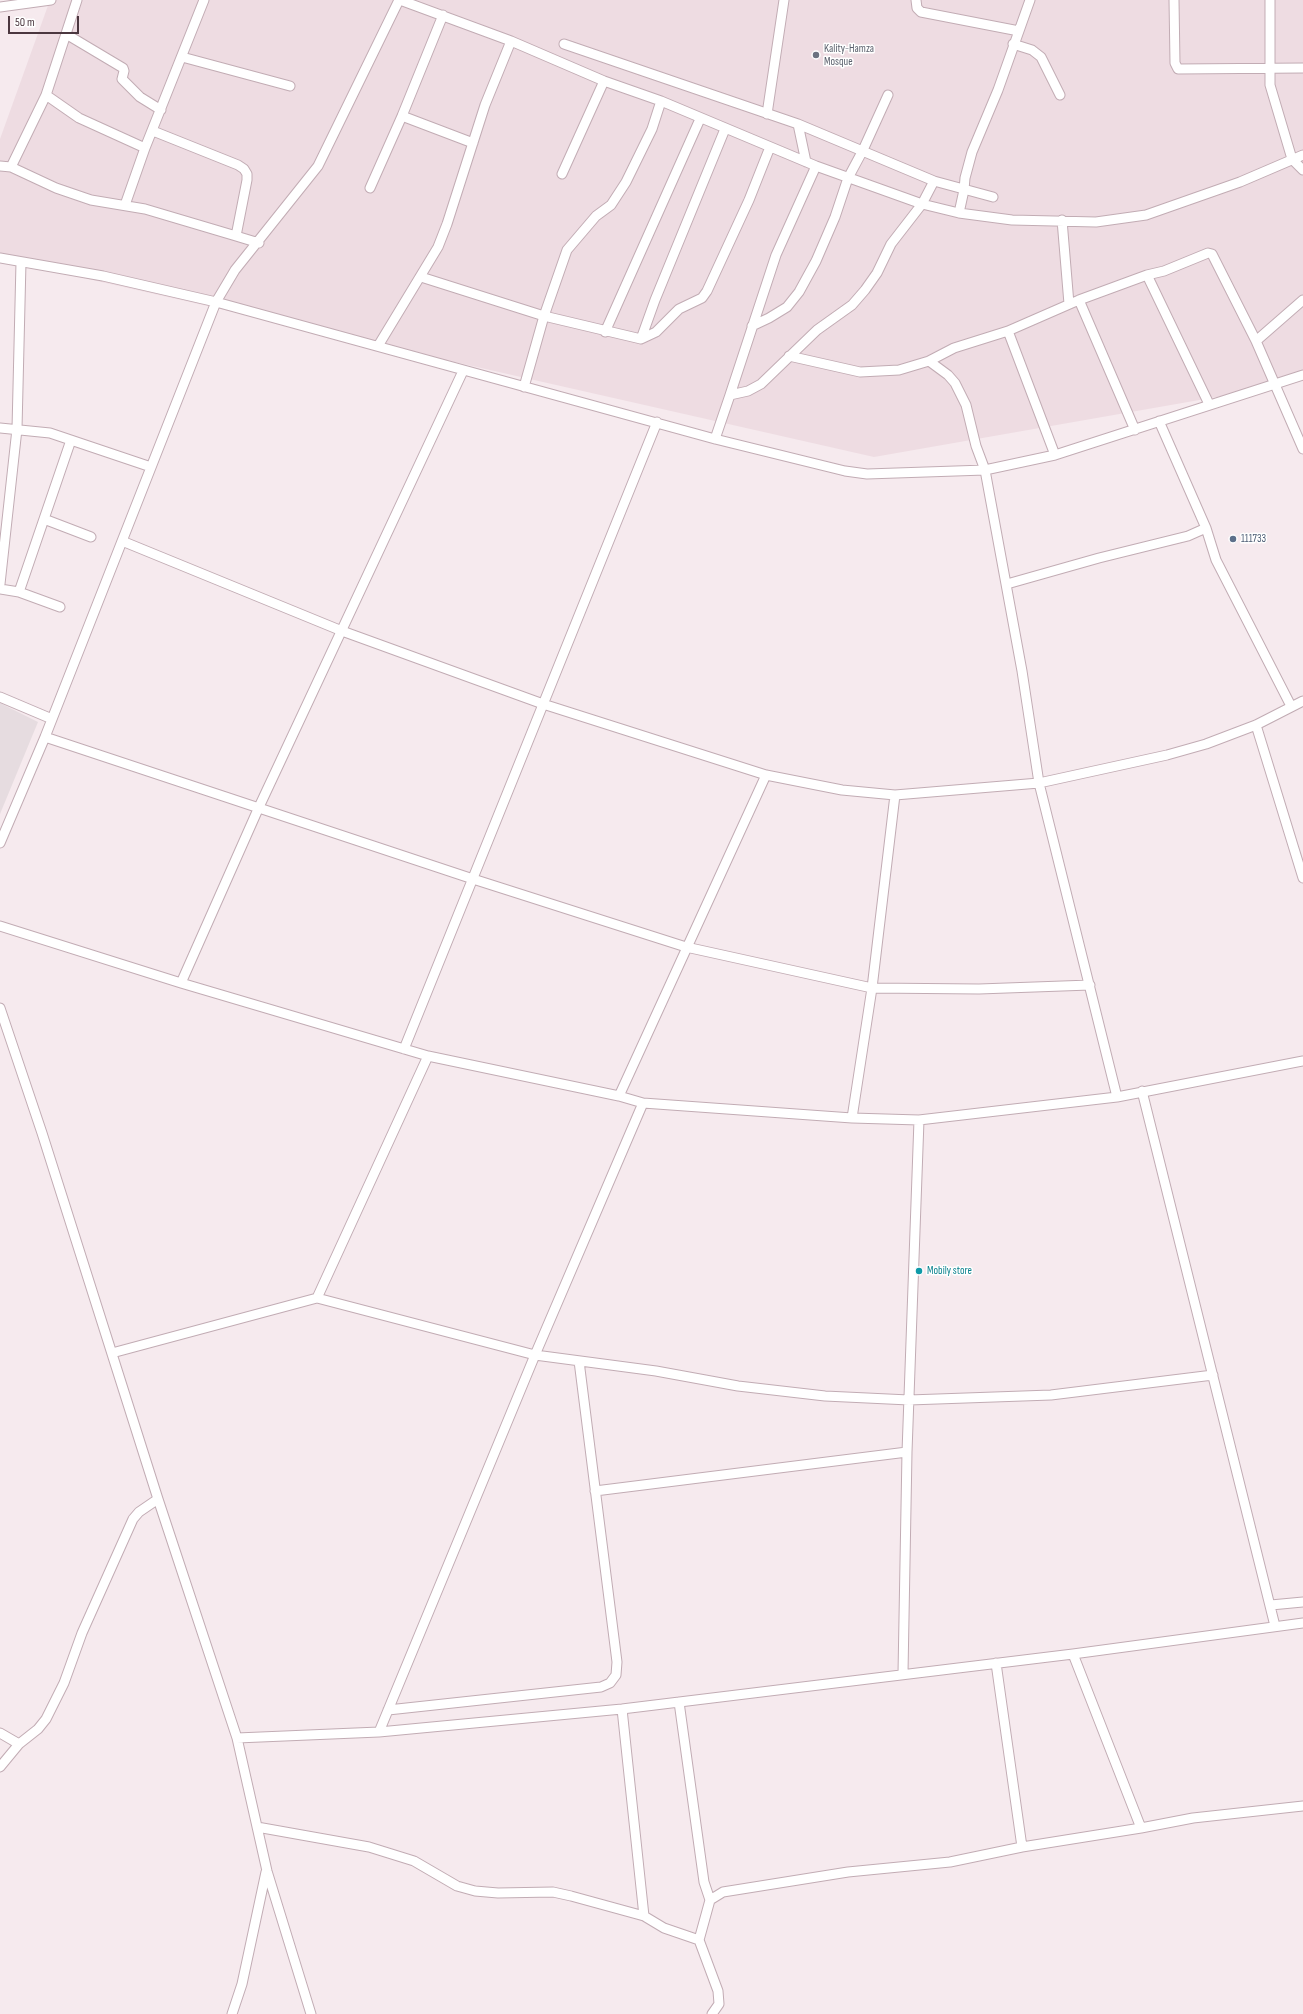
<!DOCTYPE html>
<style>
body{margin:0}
#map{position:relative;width:1303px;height:2014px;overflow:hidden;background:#f6eaee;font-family:"Sofia Sans Condensed",sans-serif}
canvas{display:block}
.scale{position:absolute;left:8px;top:16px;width:71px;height:18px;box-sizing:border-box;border:2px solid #4b373f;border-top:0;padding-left:5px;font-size:12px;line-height:14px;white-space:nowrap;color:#4b373f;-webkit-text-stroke:3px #fff;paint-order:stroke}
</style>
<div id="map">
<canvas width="1303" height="2014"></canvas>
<div class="scale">50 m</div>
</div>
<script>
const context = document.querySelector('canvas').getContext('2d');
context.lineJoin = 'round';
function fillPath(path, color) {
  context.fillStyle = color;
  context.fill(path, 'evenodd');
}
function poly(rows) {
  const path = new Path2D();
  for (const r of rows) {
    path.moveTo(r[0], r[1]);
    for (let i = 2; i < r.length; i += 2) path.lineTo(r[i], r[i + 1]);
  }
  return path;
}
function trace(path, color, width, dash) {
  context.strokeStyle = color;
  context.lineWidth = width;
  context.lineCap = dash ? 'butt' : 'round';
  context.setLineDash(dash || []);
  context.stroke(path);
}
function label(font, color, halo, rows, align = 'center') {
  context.font = font + ' "Sofia Sans Condensed",sans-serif';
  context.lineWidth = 3;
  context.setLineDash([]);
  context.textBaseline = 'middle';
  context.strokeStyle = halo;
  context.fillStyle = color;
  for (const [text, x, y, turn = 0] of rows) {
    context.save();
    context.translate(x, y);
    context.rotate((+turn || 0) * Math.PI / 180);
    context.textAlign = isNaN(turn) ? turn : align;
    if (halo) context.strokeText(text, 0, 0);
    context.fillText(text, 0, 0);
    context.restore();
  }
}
fillPath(poly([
 [50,0,1303,0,1303,371,1285,385,874,457,0,259,0,139]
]), '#eedce2');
fillPath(poly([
 [0,703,38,722,0,814]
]), '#e6dce0');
const minor = poly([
 [400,0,511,41,604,81,661,101,816,166,922,204,959,213,1012,220,1096,222,1146,215,1240,182,1303,155],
 [916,0,917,8,921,12,1019,31],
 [1174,0,1175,63,1178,69,1303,68],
 [1270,0,1270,85,1292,159,1303,170],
 [0,7,51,0],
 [66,34,123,68,124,71,122,79,140,97,161,110],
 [564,44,798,124,934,181,993,197],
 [1013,44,1032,50,1041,57,1060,95],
 [182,57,290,86],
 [46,95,79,118,145,148],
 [767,114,784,0],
 [402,116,473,143],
 [798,124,806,162],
 [153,131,238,165,244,169,247,174,247,180,236,236,259,243],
 [0,166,11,167,56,188,91,200,145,209,236,236],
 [11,167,46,95,77,0],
 [562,174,604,81],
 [370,188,402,116,443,15],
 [125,205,145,148,204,0],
 [959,213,964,190,965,178,972,152,998,90,1030,0],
 [1062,220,1069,304],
 [0,258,103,276,216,302,715,439,845,471,867,474,985,470,1055,455,1303,375],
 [1147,275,1209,404],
 [421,277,544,316,641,339,656,332,679,309,702,298,707,291,749,200,770,147],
 [1079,300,1135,430],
 [752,326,769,318,787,307,799,292,816,261,835,217,848,178,863,150,888,95],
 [1008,331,1055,455],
 [605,332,700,119],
 [641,339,655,300,725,129],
 [1256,341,1303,300],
 [378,346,438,247,447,224,485,105,511,41],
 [789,356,860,372,899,370,929,361,954,348,1008,331,1079,300,1147,275,1164,271,1208,253,1212,254,1256,341,1303,449],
 [929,361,948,375,955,383,966,405,976,446,985,470,1022,671,1039,783,1117,1097],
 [524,387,544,316,567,250,596,216,611,205,626,182,652,129,661,101],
 [730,395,776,255,816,166],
 [1159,421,1206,528,1216,560,1291,706],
 [0,428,50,433,151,467],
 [715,439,730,395,748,391,761,384,817,330,852,305,865,290,877,273,891,244,922,204,934,181],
 [44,519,91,537],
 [122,541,342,631,543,704,766,775,842,790,895,795,1039,783,1167,755,1206,744,1256,725,1303,701],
 [0,584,17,429,21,262],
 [1007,584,1099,558,1188,536,1206,528],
 [0,589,19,592,60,607],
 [19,592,71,440],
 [0,697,52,719],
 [1256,725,1303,878],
 [45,737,473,879,686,947,872,988,979,989,1090,985],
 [0,843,45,737,216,302,235,270,318,166,399,0],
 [0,926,181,983,428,1056,619,1096,643,1103,852,1118,919,1120,1117,1097,1303,1061],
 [181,983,259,807,463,371],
 [0,1008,42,1133,158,1499,237,1738,267,1871,311,2014],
 [404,1049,657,422],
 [1142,1091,1275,1626],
 [619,1096,766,775],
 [852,1118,872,988,895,795],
 [317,1298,428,1056],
 [112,1353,317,1298,535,1355,656,1371,738,1386,825,1396,909,1400,1051,1395,1213,1375],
 [595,1491,907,1452],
 [1271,1605,1303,1602],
 [1073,1654,1141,1828,1193,1818,1303,1806],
 [996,1663,1022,1847],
 [903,1673,907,1452,919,1120],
 [679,1702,704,1882,710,1900],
 [622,1709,644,1916],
 [388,1710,601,1687,610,1683,616,1675,617,1662,579,1361],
 [379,1732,535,1355,643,1103],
 [0,1733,19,1744],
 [237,1738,379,1732,622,1709,1073,1654,1303,1623],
 [0,1767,19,1744,38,1729,46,1719,64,1683,82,1633,133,1519,139,1512,158,1499],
 [257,1827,369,1847,414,1861,457,1886,475,1891,498,1893,553,1892,571,1896,644,1916,664,1928,699,1940],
 [232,2014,242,1984,266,1872],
 [712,2014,719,2004,718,1991,699,1940,710,1900,723,1892,848,1872,950,1862,1022,1847,1141,1828]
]);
trace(minor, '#c2acb4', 11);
trace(minor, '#fff', 9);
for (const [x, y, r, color] of [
 [816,55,4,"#6b7280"],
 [1233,539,4,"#5c6f8a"],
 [919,1271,4,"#0f9aa8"]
]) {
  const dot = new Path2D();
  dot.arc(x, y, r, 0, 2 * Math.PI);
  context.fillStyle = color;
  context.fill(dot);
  trace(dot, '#fff', 1.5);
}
label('11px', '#5b616d', '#fff', [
 ["Kality-Hamza",824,49],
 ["Mosque",824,62]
], 'left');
label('11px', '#4e5e75', '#fff', [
 ["111733",1241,539]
], 'left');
label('11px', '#0d838f', '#fff', [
 ["Mobily store",927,1271]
], 'left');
</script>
